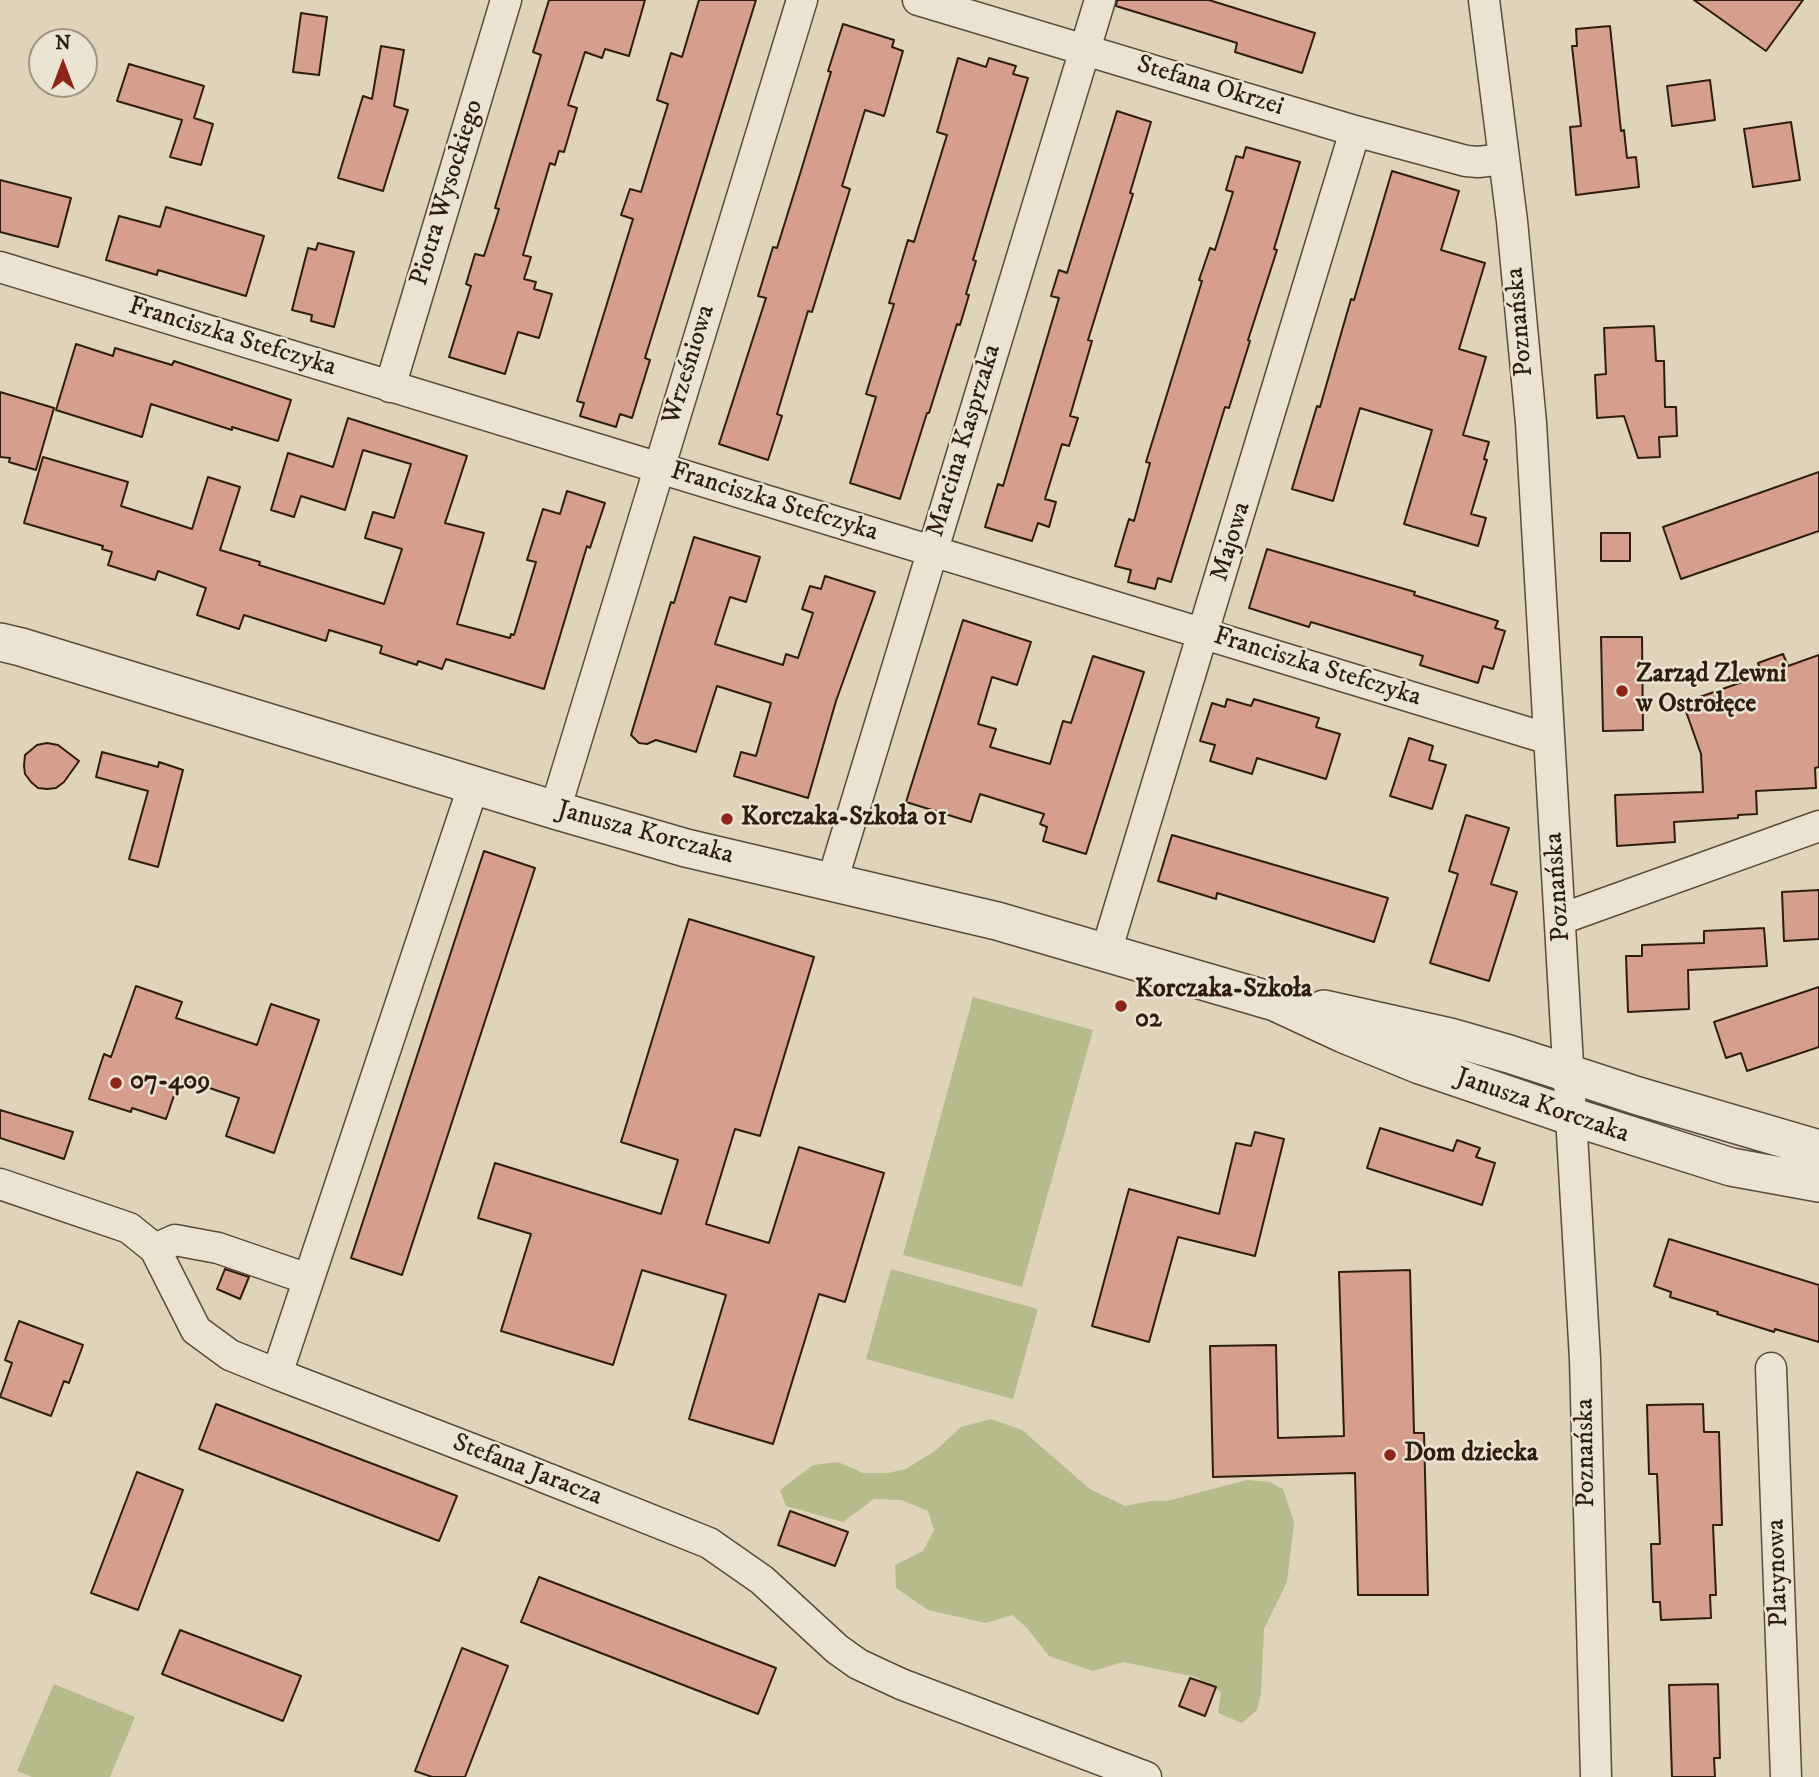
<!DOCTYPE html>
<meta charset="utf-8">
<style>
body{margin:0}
#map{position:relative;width:1819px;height:1777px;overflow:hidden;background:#dfd4b9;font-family:"IM FELL DW Pica",serif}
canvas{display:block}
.north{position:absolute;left:28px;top:28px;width:70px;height:70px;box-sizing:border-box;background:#eae3d2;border:2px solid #9f9484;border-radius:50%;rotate:0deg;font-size:19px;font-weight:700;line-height:28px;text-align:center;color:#2e1d0e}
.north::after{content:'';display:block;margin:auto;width:24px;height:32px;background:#8f2418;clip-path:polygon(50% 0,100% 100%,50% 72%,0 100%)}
</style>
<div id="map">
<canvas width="1819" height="1777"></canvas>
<div class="north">N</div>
</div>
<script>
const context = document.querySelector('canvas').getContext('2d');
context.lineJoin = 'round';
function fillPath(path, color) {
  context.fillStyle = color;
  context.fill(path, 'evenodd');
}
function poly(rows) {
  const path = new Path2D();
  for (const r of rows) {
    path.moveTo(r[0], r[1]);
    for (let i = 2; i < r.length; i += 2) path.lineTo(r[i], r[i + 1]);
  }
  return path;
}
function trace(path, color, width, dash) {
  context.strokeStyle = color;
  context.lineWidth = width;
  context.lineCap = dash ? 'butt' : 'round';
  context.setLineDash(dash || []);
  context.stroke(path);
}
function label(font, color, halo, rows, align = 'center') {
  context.font = font + ' "IM FELL DW Pica",serif';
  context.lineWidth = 5;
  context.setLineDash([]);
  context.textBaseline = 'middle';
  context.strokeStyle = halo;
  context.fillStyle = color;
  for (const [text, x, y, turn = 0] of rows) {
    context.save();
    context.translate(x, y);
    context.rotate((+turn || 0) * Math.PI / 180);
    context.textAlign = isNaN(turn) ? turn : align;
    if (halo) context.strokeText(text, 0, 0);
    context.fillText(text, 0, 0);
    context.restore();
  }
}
fillPath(poly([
 [973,997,1093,1030,1022,1287,903,1255],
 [891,1269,1038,1309,1013,1399,866,1359],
 [991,1419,1022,1430,1090,1489,1125,1506,1151,1501,1167,1501,1247,1480,1270,1482,1283,1489,1294,1522,1287,1582,1264,1629,1261,1694,1257,1710,1242,1723,1218,1713,1221,1692,1196,1677,1123,1662,1093,1671,1049,1656,1027,1628,1012,1615,986,1623,928,1610,896,1588,895,1565,923,1551,934,1530,928,1511,901,1500,874,1499,843,1522,786,1506,780,1490,813,1465,838,1462,863,1473,888,1473,906,1469,936,1450,961,1427],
 [54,1684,135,1717,110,1777,32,1777,17,1771]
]), '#b7bb8b');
const building = poly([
 [549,0,645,0,629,56,605,49,602,58,585,52,568,105,577,108,564,152,559,151,555,165,550,163,523,255,531,257,524,279,536,282,534,289,552,294,539,338,518,332,505,374,449,357,471,286,466,284,475,254,484,256,499,209,495,208,541,55,533,52,549,0],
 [699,0,756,0,645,358,650,360,632,418,620,414,616,427,580,416,584,403,577,401,633,219,621,215,630,189,641,192,668,104,657,100,671,53,682,57,699,0],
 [1117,0,1209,0,1315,33,1302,73,1235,52,1237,43,1116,6,1117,0],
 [1694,0,1803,0,1766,51,1694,0],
 [301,13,327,17,319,75,293,72,301,13],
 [843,24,894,40,892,47,903,51,884,116,865,110,842,186,850,189,812,312,808,311,777,414,782,416,768,460,719,444,766,298,758,296,773,247,777,248,800,174,831,72,828,71,843,24],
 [1610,26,1621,131,1624,130,1627,158,1636,157,1639,187,1576,195,1570,127,1581,126,1572,46,1577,46,1576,29,1610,26],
 [381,46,404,50,394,106,408,110,383,191,338,178,363,96,372,99,381,46],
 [958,58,986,67,989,58,1016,66,1013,74,1028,78,973,260,976,261,966,294,969,295,960,325,957,324,929,413,927,413,900,499,850,483,876,397,866,394,894,304,889,303,908,240,914,242,947,135,937,132,958,58],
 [129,64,204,86,194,118,213,124,201,165,170,157,182,120,117,101,129,64],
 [1710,80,1715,120,1672,126,1667,86,1710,80],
 [1117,111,1151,122,1130,193,1133,194,1088,340,1092,341,1070,416,1078,418,1069,446,1062,444,1045,499,1056,502,1049,527,1038,523,1032,541,985,527,998,484,1003,486,1059,298,1051,296,1059,270,1067,273,1117,111],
 [1791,122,1800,180,1753,187,1744,129,1791,122],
 [1246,147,1300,162,1274,249,1277,250,1248,340,1250,341,1229,408,1225,407,1171,582,1158,578,1155,589,1128,582,1131,570,1115,566,1129,519,1134,521,1150,463,1146,462,1202,281,1199,280,1210,248,1215,250,1233,192,1226,190,1236,156,1243,158,1246,147],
 [1392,171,1459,191,1441,250,1485,263,1459,349,1486,357,1463,435,1489,442,1484,459,1487,460,1471,514,1486,518,1478,546,1404,524,1432,430,1360,408,1333,501,1292,489,1317,406,1320,407,1351,299,1354,300,1392,171],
 [0,180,71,198,58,247,0,232,0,180],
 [166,207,264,236,246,296,158,270,157,275,106,260,119,216,160,227,166,207],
 [318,243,354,252,334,327,311,321,312,315,292,310,308,248,316,250,318,243],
 [1654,326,1656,361,1664,361,1665,407,1676,407,1677,436,1659,437,1660,457,1638,458,1624,416,1597,418,1595,375,1606,374,1604,328,1654,326],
 [76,344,113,356,115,348,172,365,174,361,291,400,278,441,232,427,232,430,151,404,142,437,56,410,76,344],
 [0,392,54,408,36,470,9,462,10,458,0,457,0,392],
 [348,418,467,456,445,523,484,533,457,624,510,638,511,634,514,635,536,562,527,560,543,509,560,514,567,491,605,503,590,548,587,546,544,689,446,659,442,669,418,661,417,665,380,653,382,646,329,630,326,641,244,615,239,629,197,615,206,588,158,571,155,580,108,565,112,552,102,549,103,546,24,523,43,457,128,482,121,506,192,529,208,477,240,487,220,550,260,562,259,565,384,604,402,549,365,538,373,512,394,518,411,464,363,450,345,510,301,496,294,517,271,510,288,453,333,467,348,418],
 [1819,472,1819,531,1681,579,1663,527,1819,472],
 [1601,533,1630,533,1630,561,1601,561,1601,533],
 [694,537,760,557,746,602,730,597,715,644,783,665,786,654,798,658,813,613,802,609,810,586,821,589,825,576,875,592,836,701,808,798,734,776,741,752,756,756,771,703,717,686,696,752,656,740,647,744,639,743,631,735,671,602,674,603,694,537],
 [1267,549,1415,592,1414,595,1498,621,1495,628,1505,631,1493,669,1483,666,1478,683,1420,665,1423,656,1311,622,1309,627,1249,608,1267,549],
 [963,620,1031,642,1017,685,992,677,978,724,996,729,990,747,1050,764,1063,721,1071,723,1093,656,1144,672,1086,854,1043,841,1047,827,1040,824,1044,814,980,794,971,822,906,802,963,620],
 [1601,637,1642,637,1643,730,1603,731,1601,637],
 [1783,654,1788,666,1819,655,1819,767,1815,768,1816,788,1756,791,1757,814,1738,815,1738,818,1674,822,1675,842,1617,846,1615,795,1703,792,1701,754,1683,703,1762,675,1758,663,1783,654],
 [1227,699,1251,706,1254,699,1319,718,1316,727,1340,734,1326,779,1257,758,1252,774,1210,761,1215,745,1200,741,1212,703,1225,707,1227,699],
 [1409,738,1433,746,1429,760,1446,765,1432,809,1390,796,1409,738],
 [47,743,58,745,79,761,64,782,56,788,47,789,38,788,31,782,25,774,24,766,25,755,37,745,47,743],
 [102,752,158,767,159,762,183,770,158,867,129,859,148,791,96,777,102,752],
 [1466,815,1509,828,1491,884,1517,892,1489,981,1430,963,1458,874,1449,871,1466,815],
 [1172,835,1388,898,1374,942,1217,893,1216,899,1158,881,1172,835],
 [484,851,535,868,402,1275,351,1258,484,851],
 [1819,890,1819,939,1784,941,1782,892,1819,890],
 [689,919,814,957,760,1136,735,1129,706,1224,769,1243,799,1147,884,1173,845,1302,819,1294,773,1444,689,1419,726,1295,642,1270,613,1365,501,1331,531,1234,478,1218,495,1163,661,1214,678,1160,621,1142,689,919],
 [1764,928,1767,966,1688,970,1689,1009,1628,1012,1626,956,1642,956,1642,945,1704,943,1704,931,1764,928],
 [136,986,182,1002,176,1018,257,1045,271,1004,319,1020,274,1153,226,1136,239,1098,180,1078,166,1119,132,1108,131,1112,89,1099,104,1054,111,1057,136,986],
 [1819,987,1819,1047,1747,1071,1741,1053,1726,1058,1714,1022,1819,987],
 [0,1110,73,1132,64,1159,0,1138,0,1110],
 [1380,1128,1453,1151,1457,1140,1480,1148,1476,1157,1495,1163,1482,1205,1367,1168,1380,1128],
 [1255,1132,1284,1139,1255,1256,1178,1237,1149,1342,1092,1326,1129,1189,1219,1214,1236,1143,1251,1146,1255,1132],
 [1669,1239,1819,1285,1819,1342,1775,1329,1774,1332,1717,1314,1718,1312,1670,1297,1671,1292,1654,1286,1669,1239],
 [225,1269,249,1277,240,1299,217,1289,225,1269],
 [1410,1270,1414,1433,1424,1433,1428,1595,1358,1595,1355,1473,1213,1477,1210,1346,1276,1345,1278,1438,1344,1436,1339,1272,1410,1270],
 [19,1321,83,1345,69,1383,64,1381,51,1416,0,1397,12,1363,5,1360,19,1321],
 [216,1404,457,1496,439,1541,199,1449,216,1404],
 [1703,1404,1704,1432,1719,1432,1722,1525,1713,1525,1716,1595,1710,1595,1711,1618,1661,1620,1660,1602,1653,1602,1651,1544,1660,1544,1657,1474,1649,1474,1647,1405,1703,1404],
 [137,1472,183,1490,138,1610,91,1593,137,1472],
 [790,1511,848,1532,835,1566,778,1545,790,1511],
 [539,1577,776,1668,758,1714,521,1622,539,1577],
 [180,1630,301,1676,283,1721,162,1674,180,1630],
 [462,1648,508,1666,465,1777,432,1777,415,1771,462,1648],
 [1190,1678,1216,1687,1205,1716,1179,1706,1190,1678],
 [1718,1684,1720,1758,1714,1758,1715,1777,1672,1777,1669,1685,1718,1684]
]);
fillPath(building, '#d69e8d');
trace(building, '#2e1d0e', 2);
const minor = poly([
 [918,0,1355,131,1466,161,1478,162,1504,159],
 [1484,0,1512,221,1531,423,1585,1359,1596,1777],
 [0,267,1549,739],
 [390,387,506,0],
 [474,784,277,1374,516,1466,709,1543,762,1580,837,1649,858,1664,901,1684,1146,1777],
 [555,810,802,0],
 [832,882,1100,0],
 [1561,919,1819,826],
 [1106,952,1355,131],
 [0,1184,129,1228,155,1249,196,1330,230,1355,277,1374],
 [155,1249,175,1240,218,1248,308,1279],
 [1771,1368,1786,1777]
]);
const tertiary = poly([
 [0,642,21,647,555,810,686,848,997,921,1275,1002,1344,1034,1420,1065,1570,1116,1731,1167,1819,1183],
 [1324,1009,1450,1037,1509,1054,1638,1096,1819,1149]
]);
trace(minor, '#5a4b39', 33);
trace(tertiary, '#5a4b39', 40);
trace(minor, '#eae3d2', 30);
trace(tertiary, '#eae3d2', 37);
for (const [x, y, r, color] of [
 [1622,691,7,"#8f2418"],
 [727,819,7,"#8f2418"],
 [1121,1006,7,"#8f2418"],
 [116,1083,7,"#8f2418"],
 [1390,1455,7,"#8f2418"]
]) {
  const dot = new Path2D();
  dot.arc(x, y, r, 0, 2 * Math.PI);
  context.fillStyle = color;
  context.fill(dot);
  trace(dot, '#eae3d2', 2.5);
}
label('26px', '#2e1d0e', '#eae3d2', [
 ["Stefana Okrzei",1210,87,17],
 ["Piotra Wysockiego",448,193,-73],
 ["Poznańska",1521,322,-95],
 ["Franciszka Stefczyka",232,338,17],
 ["Wrześniowa",690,365,-73],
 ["Marcina Kasprzaka",965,441,-73],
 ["Franciszka Stefczyka",774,503,17],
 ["Majowa",1232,542,-73],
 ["Franciszka Stefczyka",1317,668,17],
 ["Janusza Korczaka",645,834,15],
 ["Poznańska",1559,887,-94],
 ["Janusza Korczaka",1542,1107,19],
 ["Poznańska",1587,1453,-91],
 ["Stefana Jaracza",527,1471,21],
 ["Platynowa",1779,1573,-92]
]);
label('bold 26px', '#2e1d0e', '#eae3d2', [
 ["Zarząd Zlewni",1636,676],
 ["w Ostrołęce",1636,706],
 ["Korczaka-Szkoła 01",741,819],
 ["Korczaka-Szkoła",1135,991],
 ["02",1135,1021],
 ["07-409",130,1083],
 ["Dom dziecka",1404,1455]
], 'left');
</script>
